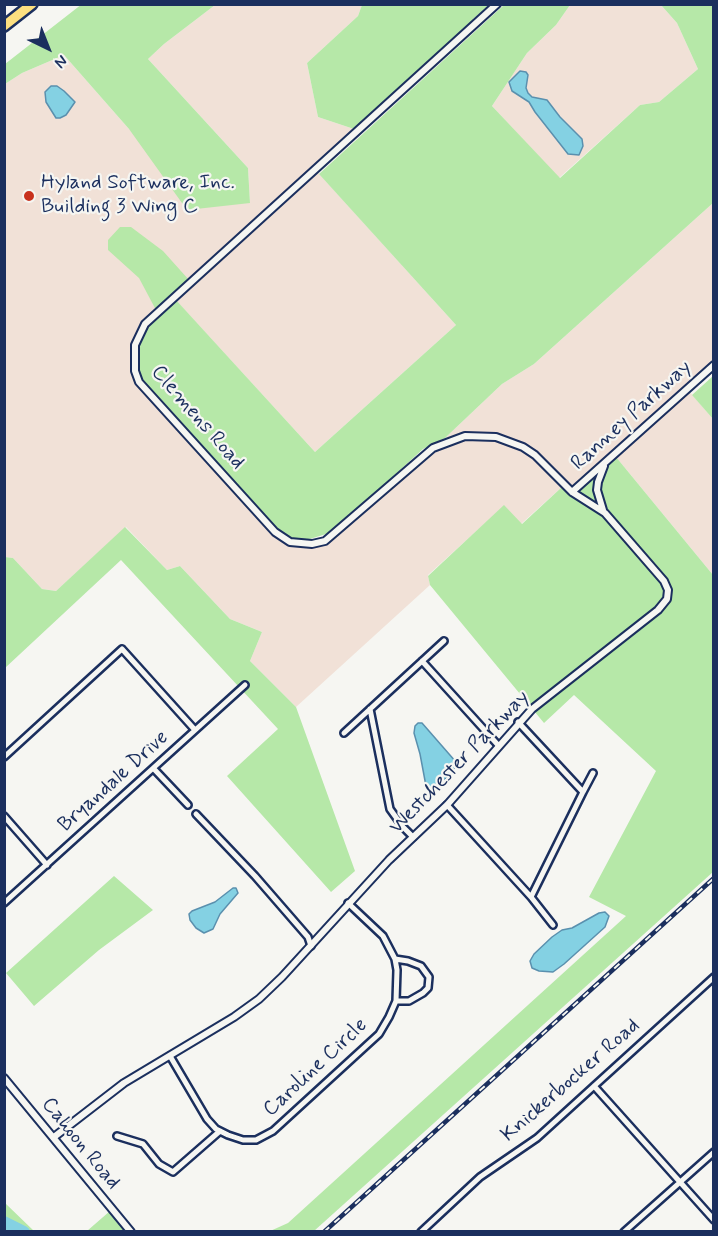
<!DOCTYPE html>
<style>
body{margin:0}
#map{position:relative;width:718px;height:1236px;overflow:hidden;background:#f6f6f2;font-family:Mynerve,sans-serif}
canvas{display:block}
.frame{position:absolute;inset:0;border:6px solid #1b2f5e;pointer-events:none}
.north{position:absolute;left:18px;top:18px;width:60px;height:60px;-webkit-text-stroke:4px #f6f6f2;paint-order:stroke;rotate:137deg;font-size:16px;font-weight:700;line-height:24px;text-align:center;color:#1b2f5e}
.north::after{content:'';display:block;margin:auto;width:21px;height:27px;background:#1b2f5e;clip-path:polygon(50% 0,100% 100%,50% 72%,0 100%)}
</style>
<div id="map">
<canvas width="718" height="1236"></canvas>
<div class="frame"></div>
<div class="north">N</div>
</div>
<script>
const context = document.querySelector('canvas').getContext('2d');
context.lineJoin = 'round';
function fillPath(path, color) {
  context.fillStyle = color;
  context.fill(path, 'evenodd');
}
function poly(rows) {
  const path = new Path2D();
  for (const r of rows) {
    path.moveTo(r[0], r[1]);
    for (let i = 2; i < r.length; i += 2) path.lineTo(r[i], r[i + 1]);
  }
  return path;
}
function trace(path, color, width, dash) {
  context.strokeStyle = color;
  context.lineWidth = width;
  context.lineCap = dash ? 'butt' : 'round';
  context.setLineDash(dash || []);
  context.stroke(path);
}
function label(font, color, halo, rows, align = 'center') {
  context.font = font + ' Mynerve,sans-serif';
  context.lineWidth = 4.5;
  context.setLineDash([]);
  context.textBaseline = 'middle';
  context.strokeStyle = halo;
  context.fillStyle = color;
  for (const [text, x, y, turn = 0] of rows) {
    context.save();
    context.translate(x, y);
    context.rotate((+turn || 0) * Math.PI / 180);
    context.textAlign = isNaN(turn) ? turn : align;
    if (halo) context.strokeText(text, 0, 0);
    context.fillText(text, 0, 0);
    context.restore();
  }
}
fillPath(poly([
 [652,4,661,5,677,23,698,69,659,102,640,105,559,178,492,106,527,53,556,25,570,5],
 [215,5,362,5,358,16,307,63,318,117,354,129,313,167,456,325,315,452,172,296,139,325,130,348,132,371,138,384,285,542,295,546,307,547,325,543,425,457,456,441,476,439,496,440,512,445,529,454,562,487,521,524,504,506,428,575,430,585,296,707,250,661,262,632,230,619,180,566,167,570,126,527,56,591,42,589,13,558,5,557,5,84,22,73,64,55,129,129,250,203,248,168,148,59,164,44],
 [713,203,713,361,573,488,536,452,518,441,495,434,468,433,445,438,502,384,534,364],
 [689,391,713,419,713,575,616,457]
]), '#f1e1d7');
fillPath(poly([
 [82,4,215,5,164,44,148,59,248,168,250,203,187,210,129,129,64,55,22,73,5,84,5,64],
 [362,5,489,5,473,19,477,23,436,60,432,57,354,129,318,117,307,63,358,16],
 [504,5,570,5,556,25,527,53,492,106,560,178,640,105,659,102,698,69,677,23,661,5,653,5,713,5,713,203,534,364,502,384,445,438,423,449,341,524,326,534,313,538,302,541,289,537,276,529,142,380,137,367,138,345,148,325,176,300,315,452,456,325,319,174],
 [120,227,131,227,163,251,189,280,156,310,139,278,108,250,108,240],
 [713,376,713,419,692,395],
 [616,457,713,575,713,872,314,1231,268,1232,288,1223,626,916,589,897,656,771,574,695,544,723,430,585,428,576,504,505,522,524,562,487,573,497],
 [125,527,167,570,180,566,230,619,262,632,250,661,296,707,355,871,331,892,227,776,278,729,121,560,5,668,5,557,13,558,42,589,56,591],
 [114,876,153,910,99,950,34,1006,6,973],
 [4,1203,5,1203,34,1231,5,1231],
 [110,1211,127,1231,87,1231]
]), '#b6e8a8');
const water = poly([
 [520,71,526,72,528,75,526,88,528,93,532,97,547,100,560,117,582,139,583,146,579,155,568,154,535,112,529,102,512,91,509,82,520,71],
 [51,86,57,86,64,91,75,102,66,115,60,118,56,118,46,102,45,92,51,86],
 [418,723,422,723,456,762,456,766,449,775,436,788,429,790,426,786,420,754,414,733,415,726,418,723],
 [233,888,236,888,238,893,220,914,213,929,204,933,196,928,190,920,189,914,192,911,215,902,233,888],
 [605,912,609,916,605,927,564,964,553,972,539,971,532,968,530,961,534,954,552,937,562,930,572,928,599,913,605,912]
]);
fillPath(water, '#84d1e3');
trace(water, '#5a90ae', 1.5);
trace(poly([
 [4,1222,24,1232]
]), '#84d1e3', 12);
const minor = poly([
 [422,661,498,745],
 [370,709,390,809,403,827,413,837],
 [518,722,583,792,531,897,553,925],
 [344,733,444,641],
 [4,757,122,649,195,730],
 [154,769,188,805],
 [583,792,593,773],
 [447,805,531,897],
 [196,814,255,876,308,937,311,946],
 [4,816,47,865],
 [4,903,245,685],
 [395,959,408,961,421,966,429,977,428,988,423,993,409,1001,396,1001],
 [170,1056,207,1119,216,1129,228,1135,243,1140,256,1140,273,1131,379,1034,389,1017,396,1001,397,970,395,959,383,936,348,903],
 [594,1086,714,1220],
 [117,1136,143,1144,159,1164,173,1172,220,1131],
 [421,1232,480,1177,537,1138,714,977],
 [624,1232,714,1152]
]);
const tertiary = poly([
 [572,492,714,365],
 [603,510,597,490,598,482,604,466],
 [4,1078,131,1232],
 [54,1137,124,1083,234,1017,259,999,282,977,389,860,447,805,532,709,658,610,667,599,668,590,664,581,605,513,572,492,535,455,523,447,496,437,465,436,433,448,325,541,312,544,290,542,275,532,139,382,135,371,135,345,145,324,497,4]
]);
const motorway = poly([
 [4,26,32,4]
]);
trace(minor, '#1b2f5e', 10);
trace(tertiary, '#1b2f5e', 10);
trace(motorway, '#1b2f5e', 14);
trace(minor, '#f6f6f2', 5);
trace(tertiary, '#f6f6f2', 6);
trace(motorway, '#fde080', 9);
const rail = poly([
 [324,1232,714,878]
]);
trace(rail, '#1b2f5e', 4.5);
trace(rail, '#f6f6f2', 2, [7]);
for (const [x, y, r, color] of [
 [29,196,6,"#c8321e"]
]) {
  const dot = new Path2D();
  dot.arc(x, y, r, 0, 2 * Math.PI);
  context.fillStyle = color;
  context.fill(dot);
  trace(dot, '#f6f6f2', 2);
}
label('21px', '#1b2f5e', '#f6f6f2', [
 ["Hyland Software, Inc.",41,184],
 ["Building 3 Wing C",41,208]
], 'left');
label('21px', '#1b2f5e', '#f6f6f2', [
 ["Ranney Parkway",632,416,-42],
 ["Clemens Road",197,418,49],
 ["Westchester Parkway",460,763,-46],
 ["Bryandale Drive",114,782,-42],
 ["Caroline Circle",316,1068,-43],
 ["Knickerbocker Road",571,1081,-41],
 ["Cahoon Road",80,1144,51]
]);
</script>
